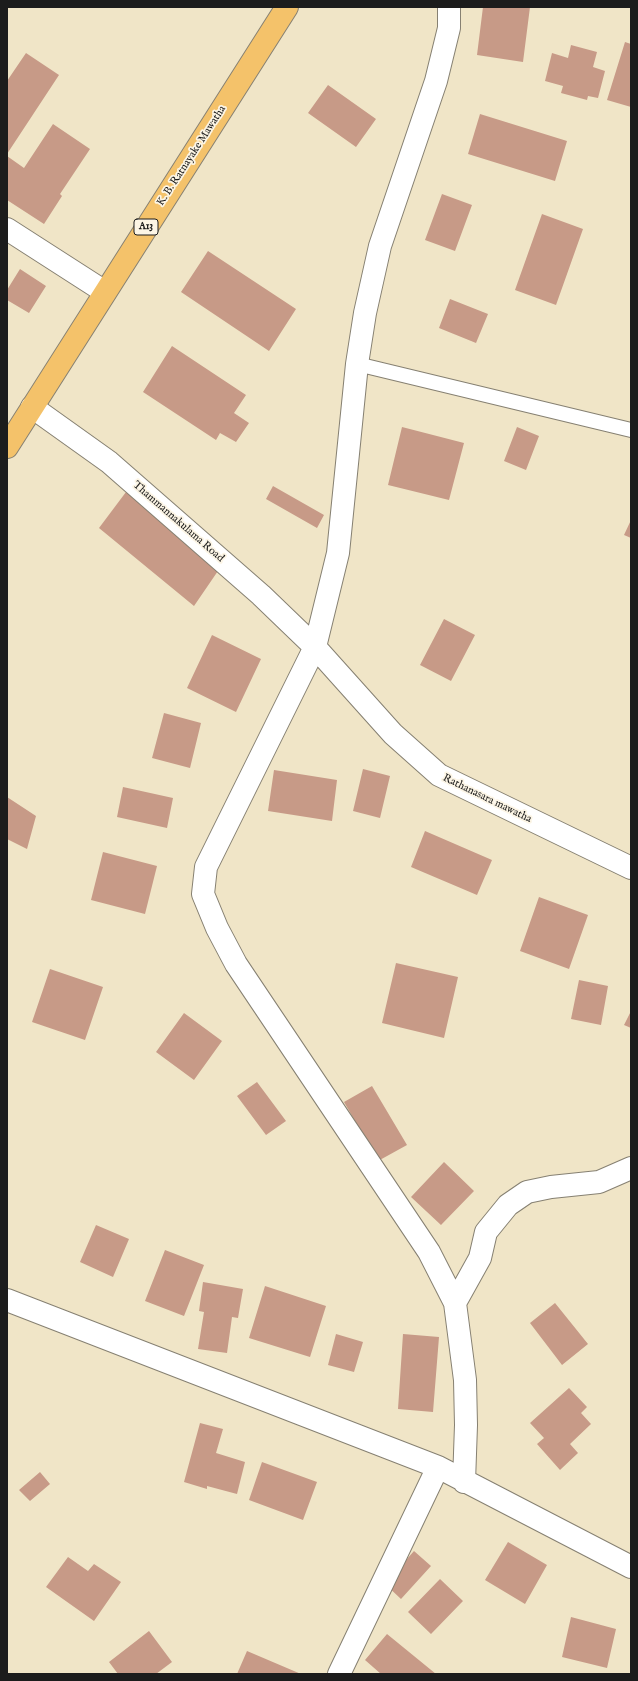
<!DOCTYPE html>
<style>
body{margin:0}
#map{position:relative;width:638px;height:1681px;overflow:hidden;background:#f0e5c7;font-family:"IM FELL English",serif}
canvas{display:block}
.frame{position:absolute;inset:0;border:8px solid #1c1c1c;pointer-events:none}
</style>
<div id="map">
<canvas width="638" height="1681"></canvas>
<div class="frame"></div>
</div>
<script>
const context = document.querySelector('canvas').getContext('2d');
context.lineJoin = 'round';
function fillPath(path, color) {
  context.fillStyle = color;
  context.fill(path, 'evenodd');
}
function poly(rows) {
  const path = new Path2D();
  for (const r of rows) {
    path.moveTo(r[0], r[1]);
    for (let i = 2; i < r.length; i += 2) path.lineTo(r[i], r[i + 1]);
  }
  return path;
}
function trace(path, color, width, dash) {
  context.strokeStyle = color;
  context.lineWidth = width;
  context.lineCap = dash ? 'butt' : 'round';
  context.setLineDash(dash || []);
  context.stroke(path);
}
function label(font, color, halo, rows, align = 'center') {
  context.font = font + ' "IM FELL English",serif';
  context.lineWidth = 3.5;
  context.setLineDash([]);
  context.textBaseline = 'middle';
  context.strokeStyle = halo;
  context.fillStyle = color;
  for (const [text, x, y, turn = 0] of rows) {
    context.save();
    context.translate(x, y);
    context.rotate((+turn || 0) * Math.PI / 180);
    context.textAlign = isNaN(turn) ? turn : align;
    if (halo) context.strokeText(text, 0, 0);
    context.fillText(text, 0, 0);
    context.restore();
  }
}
fillPath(poly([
 [483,7,530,7,523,62,477,55],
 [625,42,631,44,631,107,607,100],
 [571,45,597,52,593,67,605,71,598,98,588,96,587,100,561,93,563,86,545,81,552,53,568,58],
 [26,53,59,75,7,154,7,81],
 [328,85,376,119,356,147,308,113],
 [480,114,567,141,555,181,468,154],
 [53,124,90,149,60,194,62,196,44,224,7,200,7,156,24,168],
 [442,194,472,205,455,251,425,240],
 [542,214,583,229,556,305,515,290],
 [208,251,296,309,269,351,181,292],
 [20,269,46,286,29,313,7,300,7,290],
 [450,299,488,314,476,343,439,328],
 [172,346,246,395,234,413,249,423,236,442,220,433,216,440,143,392],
 [402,427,464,443,449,500,388,485],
 [517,427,539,436,526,470,504,461],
 [273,486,324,515,317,528,266,499],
 [126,492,220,568,194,606,99,528],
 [631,520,631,538,624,535],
 [444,619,475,635,451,681,420,665],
 [212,635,261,659,236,712,187,688],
 [164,713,201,723,190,768,152,758],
 [363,769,390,776,380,818,353,811],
 [274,770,337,780,332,821,268,811],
 [123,787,173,798,167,828,117,817],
 [7,797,36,816,27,849,7,839],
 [425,831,492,860,477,895,411,867],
 [103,852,157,866,145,914,91,900],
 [539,897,588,915,569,969,520,951],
 [396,963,458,977,444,1038,382,1023],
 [50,969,103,987,85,1040,32,1022],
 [579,980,608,986,601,1025,571,1019],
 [631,1011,631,1028,624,1025],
 [184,1013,222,1041,194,1080,156,1052],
 [257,1082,286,1121,266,1135,237,1096],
 [372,1086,407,1145,378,1161,344,1102],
 [444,1162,474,1191,441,1225,411,1197],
 [96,1225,129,1239,113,1277,80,1262],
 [165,1250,204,1265,184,1316,145,1301],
 [203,1282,243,1289,238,1318,232,1317,227,1353,198,1349,204,1312,199,1311],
 [265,1286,326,1306,310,1357,249,1338],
 [555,1303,588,1344,562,1365,530,1323],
 [336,1334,363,1342,354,1372,328,1365],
 [403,1334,439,1337,433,1412,398,1409],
 [569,1388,587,1407,581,1413,591,1424,570,1444,578,1453,560,1470,537,1444,544,1438,530,1423],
 [200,1423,223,1429,216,1453,245,1462,237,1494,207,1486,207,1489,184,1482],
 [262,1462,317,1482,303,1520,249,1500],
 [40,1472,50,1484,30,1501,19,1490],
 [508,1542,547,1565,525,1604,485,1580],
 [414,1551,431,1566,401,1599,385,1584],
 [68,1557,88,1571,94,1564,121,1582,94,1621,46,1587],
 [440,1579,463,1601,431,1634,408,1612],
 [571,1617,616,1629,607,1668,562,1657],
 [149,1631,172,1662,156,1674,118,1674,109,1662],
 [387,1634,436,1674,381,1674,365,1660],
 [247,1651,301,1674,237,1674]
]), '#c79a87');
const service = poly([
 [357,364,631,430]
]);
const minor = poly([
 [449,7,449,28,436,81,380,246,365,313,357,364,338,553,315,647,206,867,203,894,217,928,236,964,429,1252,455,1303,465,1380,466,1425,464,1482],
 [7,229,105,292],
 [32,407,109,462,261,595,315,647,393,734,439,775,631,868],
 [7,1300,438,1467,631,1567],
 [455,1303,480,1258,486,1232,508,1205,527,1192,551,1187,599,1182,631,1168],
 [339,1674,438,1467]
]);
const trunk = poly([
 [7,447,287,7]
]);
trace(service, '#868072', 16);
trace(minor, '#868072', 24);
trace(trunk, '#868072', 24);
trace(service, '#fff', 14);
trace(minor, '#fff', 22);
trace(trunk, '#f4c26a', 22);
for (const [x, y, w] of [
 [146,227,24]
]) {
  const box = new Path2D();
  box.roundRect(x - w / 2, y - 8, w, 16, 3);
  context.fillStyle = '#fcf5e5';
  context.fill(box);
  trace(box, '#1c1c1c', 1);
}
label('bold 10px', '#1c1c1c', null, [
 ["A13",146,227]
]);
label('11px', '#1c1c1c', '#fcf5e5', [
 ["K. B. Ratnayake Mawatha",192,156,-57],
 ["Thammannakulama Road",178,522,41],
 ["Rathanasara mawatha",487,799,26]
]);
</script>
